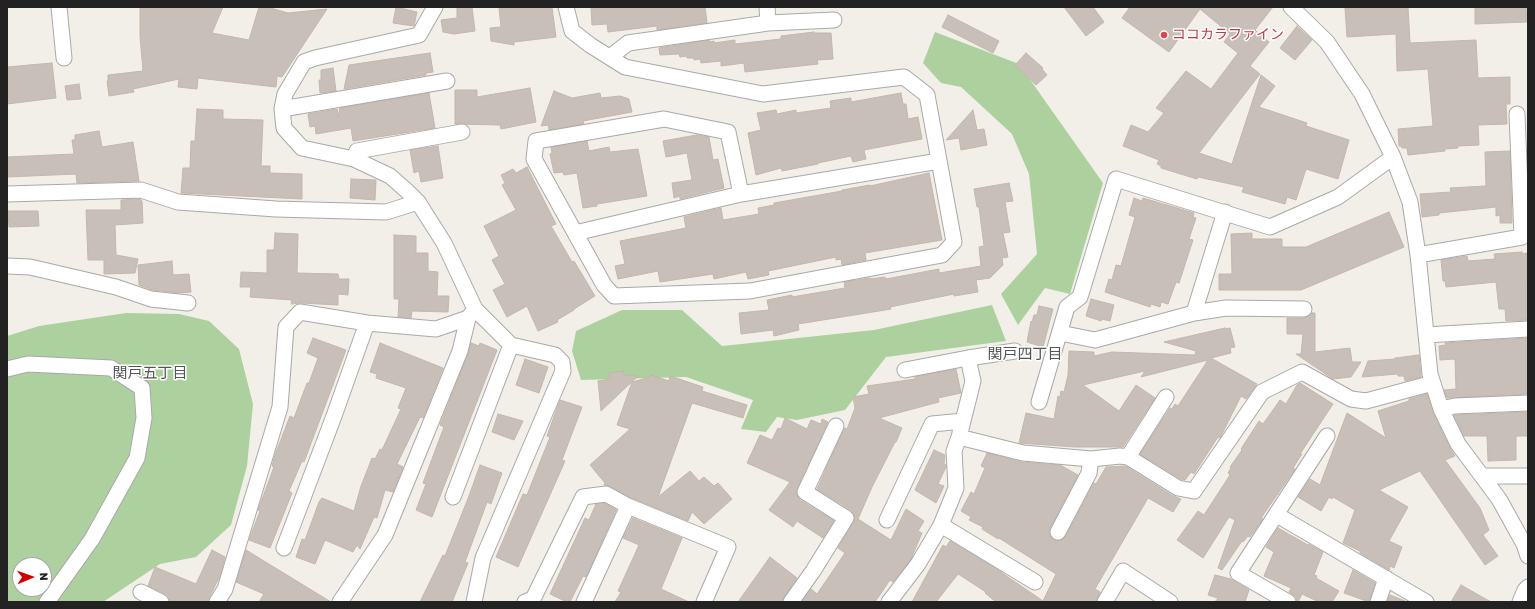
<!DOCTYPE html>
<meta charset="utf-8">
<style>
body{margin:0}
#map{position:relative;width:1535px;height:609px;overflow:hidden;background:#f2efe9;font-family:Rubik,sans-serif}
canvas{display:block}
.frame{position:absolute;inset:0;border:8px solid #222;pointer-events:none}
.north{position:absolute;left:12px;top:557px;width:40px;height:40px;box-sizing:border-box;background:#fff;border:1px solid #a7a7a7;border-radius:50%;rotate:88deg;font-size:11px;font-weight:700;line-height:16px;text-align:center;color:#222}
.north::after{content:'';display:block;margin:auto;width:14px;height:18px;background:#d40000;clip-path:polygon(50% 0,100% 100%,50% 72%,0 100%)}
</style>
<div id="map">
<canvas width="1535" height="609"></canvas>
<div class="frame"></div>
<div class="north">N</div>
</div>
<script>
const context = document.querySelector('canvas').getContext('2d');
context.lineJoin = 'round';
function fillPath(path, color) {
  context.fillStyle = color;
  context.fill(path, 'evenodd');
}
function poly(rows) {
  const path = new Path2D();
  for (const r of rows) {
    path.moveTo(r[0], r[1]);
    for (let i = 2; i < r.length; i += 2) path.lineTo(r[i], r[i + 1]);
  }
  return path;
}
function trace(path, color, width, dash) {
  context.strokeStyle = color;
  context.lineWidth = width;
  context.lineCap = dash ? 'butt' : 'round';
  context.setLineDash(dash || []);
  context.stroke(path);
}
function label(font, color, halo, rows, align = 'center') {
  context.font = font + ' Rubik,"Noto Sans JP",sans-serif';
  context.lineWidth = 3;
  context.setLineDash([]);
  context.textBaseline = 'middle';
  context.strokeStyle = halo;
  context.fillStyle = color;
  for (const [text, x, y, turn = 0] of rows) {
    context.save();
    context.translate(x, y);
    context.rotate((+turn || 0) * Math.PI / 180);
    context.textAlign = isNaN(turn) ? turn : align;
    if (halo) context.strokeText(text, 0, 0);
    context.fillText(text, 0, 0);
    context.restore();
  }
}
fillPath(poly([
 [935,32,1019,64,1103,183,1070,294,1045,288,1018,325,1001,294,1037,254,1029,174,1012,134,961,87,941,83,923,63],
 [992,305,1006,341,886,357,845,410,797,420,777,417,766,432,741,429,753,400,686,377,581,380,572,351,576,331,622,310,682,310,722,346,874,330],
 [126,313,179,314,209,321,239,349,253,404,247,466,231,525,196,557,160,564,103,602,7,602,7,336,39,326],
 [20,565,44,565,44,589,20,589]
]), '#add19e');
const building = poly([
 [152,7,223,7,212,33,249,40,259,7,267,7,288,13,327,9,282,77,277,76,276,87,198,78,197,89,178,87,179,79,133,89,134,92,109,96,107,81,108,81,108,75,143,71,140,36,140,8,152,7],
 [396,7,417,12,414,26,393,23,396,7],
 [457,7,472,7,475,31,454,34,443,32,441,20,457,18,457,7],
 [508,7,552,7,556,37,514,42,514,45,491,41,490,28,501,27,499,8,508,7],
 [591,7,705,7,707,23,657,30,657,26,608,32,607,24,592,25,591,7],
 [1064,7,1093,7,1104,22,1086,36,1064,7],
 [1130,7,1273,7,1255,30,1269,42,1250,66,1260,74,1199,153,1232,164,1261,75,1275,86,1259,107,1307,123,1306,126,1349,140,1338,179,1306,169,1296,200,1287,197,1285,204,1242,192,1244,187,1198,177,1197,179,1161,168,1161,166,1157,164,1159,160,1123,146,1131,125,1148,132,1164,113,1156,108,1186,71,1211,89,1238,53,1224,42,1230,34,1200,9,1169,52,1122,18,1130,7],
 [1364,7,1408,7,1410,43,1476,40,1478,78,1510,77,1510,104,1506,104,1507,124,1478,125,1479,145,1458,146,1458,148,1445,149,1445,151,1408,155,1407,148,1402,148,1401,146,1399,146,1398,129,1433,126,1428,69,1397,71,1396,34,1347,37,1345,8,1364,7],
 [1475,7,1526,7,1527,22,1475,24,1475,7],
 [948,15,999,41,993,53,942,27,948,15],
 [1297,26,1312,40,1295,60,1280,48,1297,26],
 [814,32,814,33,831,33,833,59,817,60,818,64,745,72,744,63,721,66,721,61,701,63,700,59,694,60,694,58,687,58,687,56,680,57,679,54,660,55,659,48,709,40,710,42,714,41,714,43,735,40,735,44,781,39,781,36,814,32],
 [430,53,433,72,426,73,426,75,344,89,349,65,430,53],
 [1026,53,1043,68,1042,69,1047,75,1036,85,1015,65,1026,53],
 [52,63,56,98,7,104,7,67,52,63],
 [333,68,336,91,320,93,319,80,321,80,321,70,333,68],
 [79,84,81,99,67,100,65,86,79,84],
 [530,88,536,122,501,129,500,125,455,124,455,90,477,90,477,97,530,88],
 [554,91,572,98,600,93,601,98,620,96,629,99,632,112,583,121,584,124,549,130,548,125,541,126,554,91],
 [429,93,435,128,353,141,351,128,316,134,315,126,310,127,308,114,337,109,338,117,340,108,429,93],
 [901,93,903,104,906,104,908,119,918,117,922,139,864,150,866,159,853,162,851,156,818,163,818,164,782,171,781,168,756,175,748,133,761,130,757,113,776,110,777,114,796,110,796,113,831,108,830,101,851,98,851,102,901,93],
 [197,109,223,110,223,119,263,120,261,166,270,166,270,173,302,174,302,199,181,193,183,168,190,168,191,141,195,141,197,109],
 [973,110,977,130,984,129,987,145,961,150,959,138,946,140,973,110],
 [99,131,102,147,133,142,139,181,77,183,76,174,7,177,7,157,74,154,72,140,75,140,75,135,99,131],
 [697,135,709,137,713,160,718,159,724,188,680,199,680,196,674,198,672,183,692,180,687,153,666,157,663,141,697,135],
 [587,141,589,151,609,147,610,152,638,149,647,196,597,204,597,206,583,208,577,173,564,175,563,172,554,173,550,154,552,153,551,147,587,141],
 [438,146,443,178,421,182,419,171,414,173,410,150,438,146],
 [1510,151,1512,223,1500,223,1500,215,1496,216,1496,207,1439,213,1439,215,1422,217,1420,194,1451,192,1450,188,1486,186,1485,152,1510,151],
 [527,167,556,224,551,226,572,262,574,261,595,296,574,309,574,310,557,320,558,322,538,331,527,306,507,317,493,290,505,284,492,260,499,256,484,226,516,210,502,185,505,183,501,175,513,169,516,173,527,167],
 [929,173,942,240,865,253,866,260,842,265,841,259,836,260,836,257,768,271,769,275,748,279,746,272,714,279,713,274,660,282,658,271,618,279,615,266,625,264,620,241,686,228,684,217,721,208,723,220,759,214,758,208,774,205,774,203,842,191,842,190,870,185,870,186,929,173],
 [351,179,376,180,375,200,350,198,351,179],
 [1009,183,1013,201,1005,202,1010,232,1003,233,1008,257,1002,258,1003,265,990,278,976,280,978,292,954,296,954,294,890,307,891,309,879,311,798,324,799,330,774,336,773,330,741,334,739,313,769,310,767,300,792,295,792,297,845,288,844,282,870,278,870,279,885,277,886,279,939,269,939,273,981,266,979,247,984,246,979,207,977,207,974,189,1009,183],
 [1134,198,1142,201,1143,198,1194,213,1193,217,1196,218,1189,239,1193,240,1179,283,1176,282,1168,304,1161,302,1160,307,1151,304,1150,307,1105,292,1109,279,1112,280,1116,265,1121,266,1135,217,1129,215,1134,198],
 [140,199,142,201,143,223,115,225,116,255,138,259,135,273,104,274,104,260,88,260,86,210,121,210,121,200,140,199],
 [8,211,38,211,39,226,9,227,8,211],
 [1389,212,1404,247,1301,290,1219,290,1219,274,1232,274,1231,234,1252,233,1252,239,1282,239,1282,247,1306,247,1389,212],
 [275,233,298,234,297,273,338,274,339,279,349,279,348,295,338,294,338,305,301,303,291,304,292,300,250,297,251,287,240,287,241,272,267,273,267,250,274,250,275,233],
 [394,235,416,236,416,253,428,253,428,271,438,272,437,296,449,296,448,312,412,311,411,318,398,317,399,299,394,299,394,235],
 [1522,252,1522,254,1527,253,1528,320,1506,321,1505,309,1499,309,1496,282,1446,287,1445,281,1443,281,1441,260,1467,256,1468,261,1495,259,1494,254,1522,252],
 [172,261,173,275,189,274,191,292,178,293,153,290,139,285,138,265,172,261],
 [1091,299,1114,305,1110,321,1102,319,1101,321,1086,316,1091,299],
 [1039,306,1053,309,1043,347,1027,342,1031,321,1032,322,1034,315,1037,315,1039,306],
 [1312,313,1315,313,1315,352,1350,348,1352,362,1361,362,1351,377,1333,379,1296,354,1301,354,1303,334,1287,334,1287,318,1305,318,1312,313],
 [1225,328,1225,329,1230,328,1235,347,1230,348,1231,353,1211,358,1257,384,1246,399,1241,396,1220,438,1218,437,1194,474,1191,472,1185,480,1181,479,1140,454,1170,408,1172,409,1175,404,1178,406,1208,360,1141,377,1145,371,1083,385,1119,411,1136,385,1155,398,1123,447,1075,447,1019,443,1026,413,1054,419,1058,396,1060,397,1061,391,1064,392,1068,375,1069,351,1094,352,1094,356,1112,352,1195,355,1196,351,1164,342,1225,328],
 [313,338,346,350,304,462,302,461,289,491,292,493,270,548,249,540,260,511,258,510,261,502,274,467,272,466,275,455,290,416,294,418,307,383,309,383,318,358,307,353,313,338],
 [1528,338,1528,394,1447,398,1444,390,1456,389,1455,359,1440,360,1439,346,1446,345,1445,343,1528,338],
 [380,343,443,368,423,418,420,417,397,464,403,467,393,492,385,490,377,518,374,517,360,549,357,545,353,552,325,540,315,564,296,557,302,539,305,540,319,502,322,498,354,511,361,486,372,458,375,459,380,449,382,450,401,409,398,408,406,388,376,378,377,374,370,372,380,343],
 [471,343,479,346,480,343,497,350,432,517,416,510,426,484,423,483,444,427,440,425,468,354,471,343],
 [1419,355,1421,377,1405,381,1404,376,1398,376,1398,374,1362,377,1368,361,1395,359,1395,358,1419,355],
 [525,359,548,367,539,393,516,385,525,359],
 [956,369,961,393,938,398,939,402,879,418,902,428,896,442,895,442,872,487,858,519,891,540,906,509,924,521,918,531,922,533,911,559,893,582,890,580,875,602,802,602,811,589,817,594,845,553,838,548,855,519,854,514,851,510,817,489,844,428,847,429,855,408,853,397,869,394,867,386,915,379,915,377,956,369],
 [623,371,624,375,638,376,601,411,598,381,610,379,609,373,623,371],
 [651,375,669,381,670,376,703,387,702,391,747,405,743,418,692,403,658,497,690,471,699,481,704,477,714,486,718,483,732,499,704,524,692,512,688,521,632,498,610,486,604,485,605,483,590,465,630,429,617,425,632,382,650,377,651,375],
 [1300,383,1333,404,1300,454,1302,454,1293,468,1295,469,1261,518,1263,519,1250,537,1248,536,1243,542,1242,541,1222,570,1218,568,1235,520,1229,517,1203,558,1177,540,1198,511,1204,515,1230,475,1228,473,1231,468,1230,467,1242,450,1241,449,1259,421,1263,424,1280,400,1286,404,1297,385,1300,383],
 [1427,394,1433,413,1450,448,1455,456,1445,460,1480,508,1489,530,1483,535,1498,556,1485,565,1420,471,1379,490,1408,507,1389,541,1402,547,1394,568,1390,566,1389,570,1360,553,1360,551,1343,543,1355,510,1333,497,1332,499,1329,497,1321,511,1298,497,1310,479,1320,485,1347,413,1386,438,1378,411,1409,401,1409,399,1427,394],
 [560,400,582,407,562,460,565,461,518,567,496,557,523,494,527,495,550,437,547,436,560,400],
 [1528,412,1528,436,1516,436,1516,460,1488,461,1487,436,1464,436,1454,415,1528,412],
 [498,414,523,421,514,440,492,432,498,414],
 [785,418,807,429,811,420,821,424,822,419,828,422,796,492,797,496,800,500,834,521,823,538,797,521,793,527,769,510,790,482,747,463,760,435,772,440,778,428,781,429,785,418],
 [934,450,945,455,944,464,946,465,946,467,938,484,944,486,936,503,915,490,934,450],
 [987,453,1021,462,1060,465,1078,475,1050,528,1049,532,1050,536,1054,540,1062,540,1066,536,1094,483,1096,484,1106,467,1125,466,1173,496,1181,499,1173,512,1148,498,1095,589,1100,592,1096,602,996,602,985,593,986,592,958,574,936,602,912,602,943,545,946,547,950,541,995,568,1043,601,1056,574,999,538,998,539,982,529,983,527,969,520,971,517,961,511,971,492,974,494,985,468,981,466,987,453],
 [480,465,502,473,491,504,487,502,465,562,468,563,452,602,420,602,443,555,445,556,469,496,480,465],
 [604,503,616,510,586,577,583,576,570,602,567,602,550,594,585,518,589,520,596,504,604,503],
 [633,518,682,538,661,589,689,602,615,602,621,592,618,591,639,545,623,538,633,518],
 [1278,528,1308,545,1308,544,1323,552,1314,575,1317,576,1316,578,1339,591,1332,602,1319,602,1302,594,1298,602,1297,602,1296,597,1289,592,1291,588,1264,576,1274,552,1266,547,1278,528],
 [212,550,225,557,220,576,207,602,170,602,169,597,165,594,148,586,155,567,196,584,212,550],
 [246,550,331,602,259,602,264,594,236,582,246,550],
 [770,557,797,578,784,597,782,602,738,602,770,557],
 [1353,570,1375,583,1369,602,1344,593,1353,570],
 [1215,575,1231,579,1249,590,1245,602,1215,602,1218,598,1208,595,1215,575],
 [1461,585,1491,602,1451,602,1461,585],
 [1390,595,1405,601,1405,602,1387,602,1390,595]
]);
fillPath(building, '#c7bfb8');
trace(building, '#c4b6ab', 1);
const minor = poly([
 [59,7,64,58],
 [435,7,419,35,315,58,304,62,285,94,282,109,284,128,302,148,354,159,390,176,407,191,418,202,444,243,475,309,511,345,555,355,562,362,563,371,483,558,474,602],
 [566,7,572,31,590,45,625,67,763,94,904,77,927,95,954,242,942,255,750,291,614,296,604,285,534,159,536,141,664,119,728,132,741,194],
 [767,7,768,23],
 [1291,7,1327,42,1362,94,1393,157,1410,202,1418,255,1430,374,1441,409,1458,444,1499,499,1524,544,1528,556],
 [610,57,628,43,768,23,834,20],
 [282,109,447,81],
 [354,159,357,151,462,132],
 [7,194,141,190,178,202,276,209,386,212,418,202],
 [575,233,741,194,939,161],
 [1418,255,1522,237,1517,114],
 [7,266,30,267,116,287,151,299,188,303],
 [1194,313,1225,212],
 [1060,333,1095,340,1194,313,1226,308,1304,309],
 [1426,335,1528,329],
 [968,358,973,381,959,437,1023,453,1091,459,1120,456,1128,457,1178,488,1194,491,1262,392,1302,372,1351,399,1366,401,1433,383],
 [7,369,28,364,111,368,142,388,144,418,137,458,92,539,47,602],
 [905,370,968,358,1015,351],
 [1039,402,1067,307,1080,297,1116,179,1270,227,1338,197,1393,157],
 [1441,409,1455,406,1528,403],
 [959,437,954,451,956,488,941,525,1035,582],
 [1128,457,1166,397],
 [1483,476,1528,476],
 [453,497,511,345],
 [1277,515,1426,602],
 [887,520,932,424,963,421],
 [1058,532,1089,473,1091,459],
 [284,548,334,416,367,323],
 [141,592,161,602],
 [217,602,225,589,280,407,286,327,300,312,367,323,436,329,468,318],
 [340,602,385,535,460,351,468,318,473,312],
 [525,602,533,599,583,497,606,494,628,506],
 [584,602,628,506,728,547,704,602],
 [791,602,813,571,846,518,805,492,836,426],
 [889,602,918,564,941,525],
 [1105,602,1123,571,1170,602],
 [1288,602,1238,573,1327,436],
 [1378,602,1386,578],
 [1520,602,1525,590,1528,587]
]);
trace(minor, '#a9a9a9', 17);
trace(minor, '#fff', 15);
for (const [x, y, r, color] of [
 [1164,35,4,"#e0444e"]
]) {
  const dot = new Path2D();
  dot.arc(x, y, r, 0, 2 * Math.PI);
  context.fillStyle = color;
  context.fill(dot);
  trace(dot, '#fff', 1.5);
}
label('14px', '#be3a42', '#fff', [
 ["ココカラファイン",1172,35]
], 'left');
label('15px', '#555', '#fff', [
 ["関戸四丁目",1025,355],
 ["関戸五丁目",150,374]
]);
</script>
